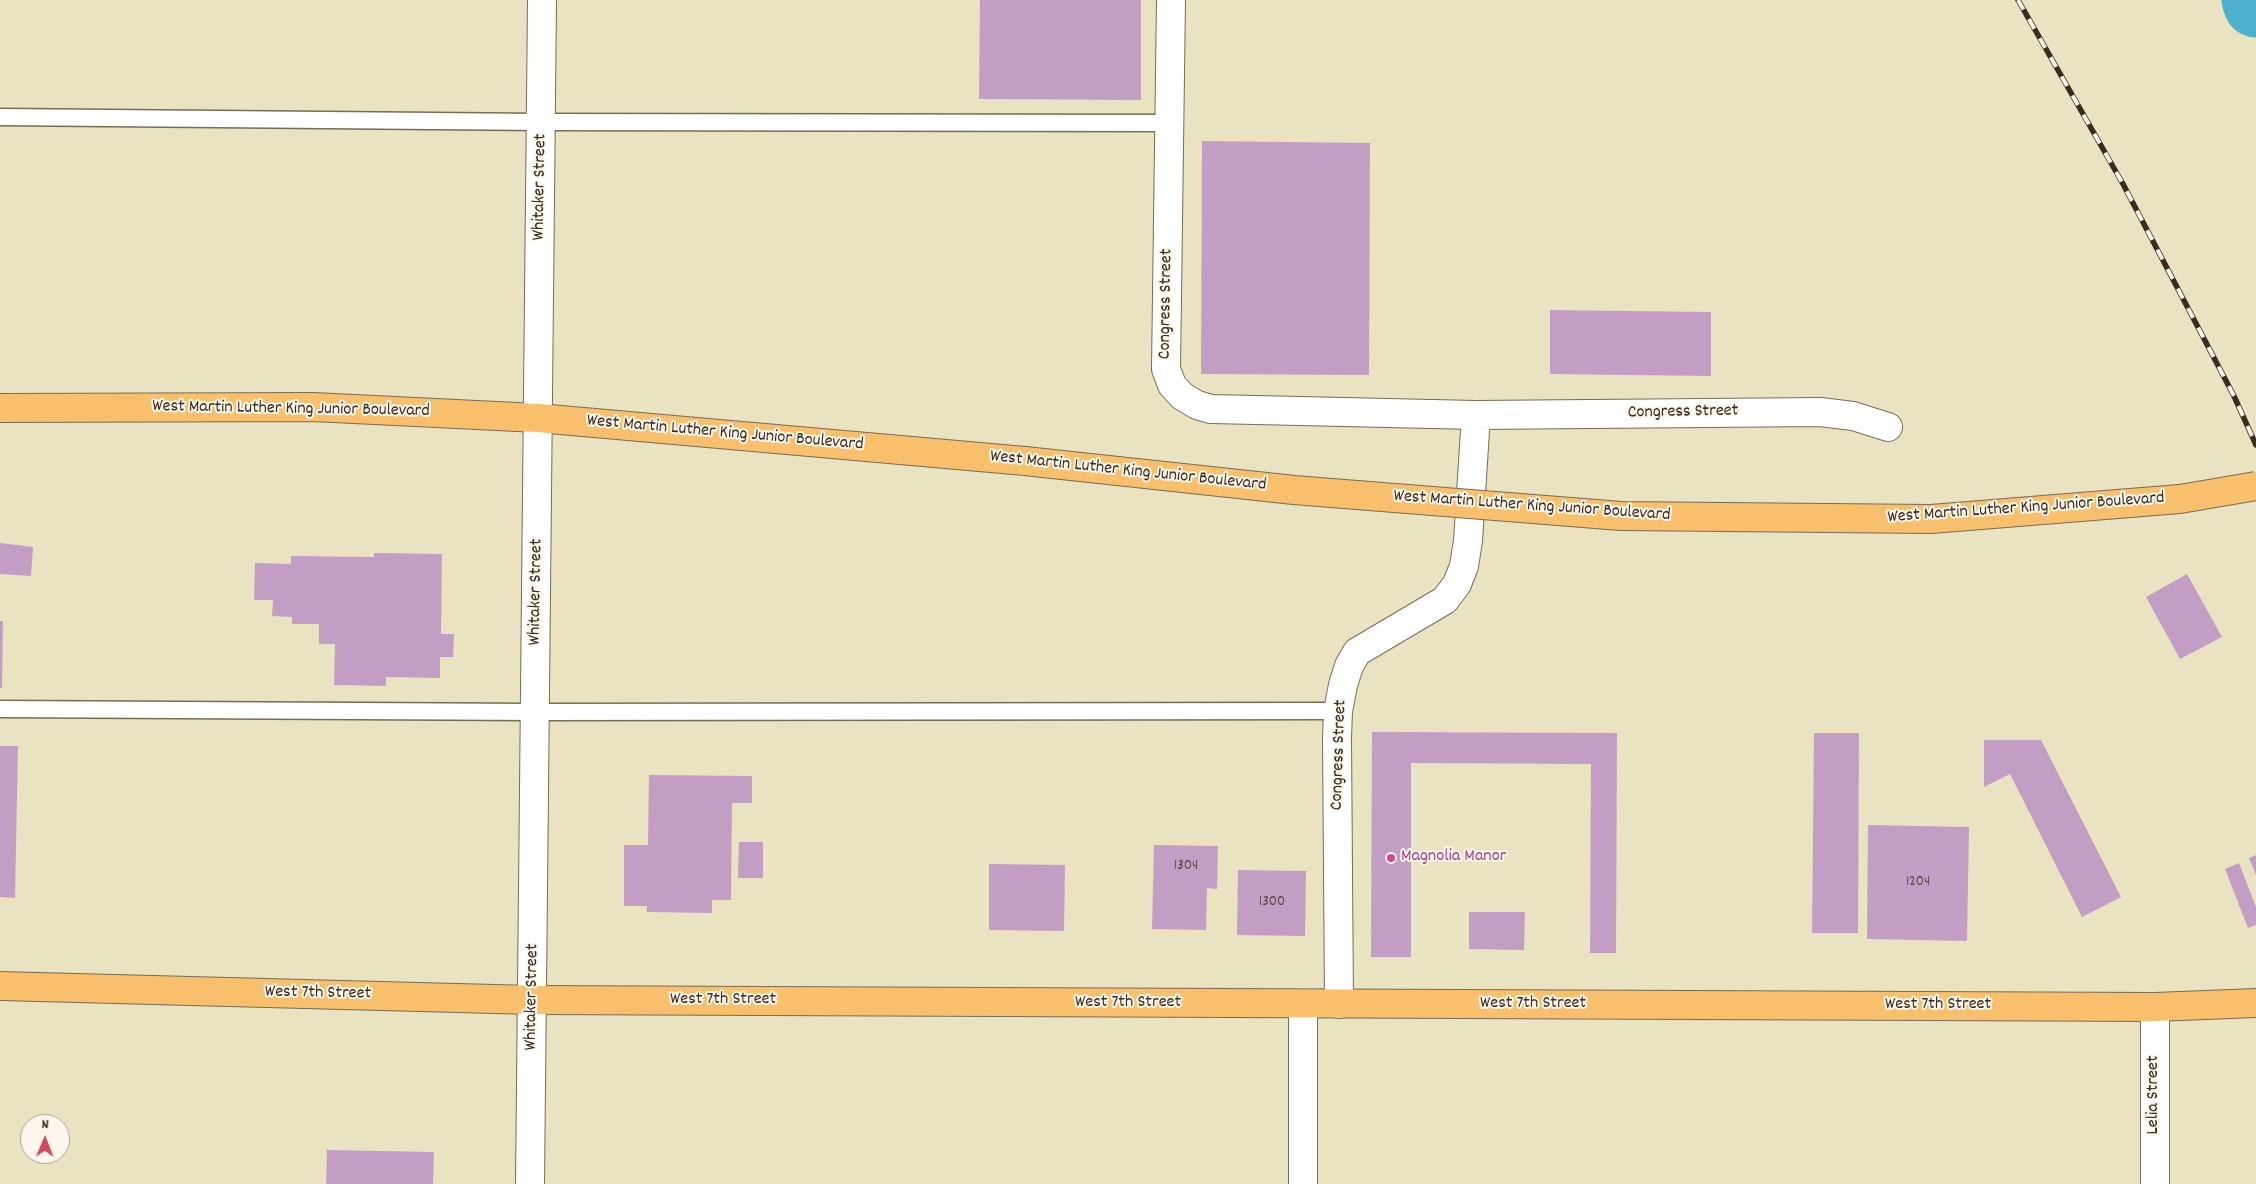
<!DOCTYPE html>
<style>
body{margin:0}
#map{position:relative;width:2256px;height:1184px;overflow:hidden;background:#e9e3c2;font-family:Dekko,sans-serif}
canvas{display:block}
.north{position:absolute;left:20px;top:1114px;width:50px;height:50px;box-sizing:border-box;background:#fbf7ec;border:1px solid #aea59a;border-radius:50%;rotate:1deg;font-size:14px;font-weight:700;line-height:20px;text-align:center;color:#3b2a1e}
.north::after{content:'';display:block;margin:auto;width:18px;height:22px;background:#d1495b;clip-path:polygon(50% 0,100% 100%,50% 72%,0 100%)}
</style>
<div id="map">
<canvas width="2256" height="1184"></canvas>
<div class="north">N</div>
</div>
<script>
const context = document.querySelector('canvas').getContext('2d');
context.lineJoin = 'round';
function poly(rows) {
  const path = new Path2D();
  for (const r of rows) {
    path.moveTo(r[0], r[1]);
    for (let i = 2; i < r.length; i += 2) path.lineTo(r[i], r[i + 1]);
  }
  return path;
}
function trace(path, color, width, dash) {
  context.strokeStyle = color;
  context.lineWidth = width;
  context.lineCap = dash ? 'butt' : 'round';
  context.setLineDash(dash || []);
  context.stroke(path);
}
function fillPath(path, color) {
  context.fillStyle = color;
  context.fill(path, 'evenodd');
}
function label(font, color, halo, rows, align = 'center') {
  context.font = font + ' Dekko,sans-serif';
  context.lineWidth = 4;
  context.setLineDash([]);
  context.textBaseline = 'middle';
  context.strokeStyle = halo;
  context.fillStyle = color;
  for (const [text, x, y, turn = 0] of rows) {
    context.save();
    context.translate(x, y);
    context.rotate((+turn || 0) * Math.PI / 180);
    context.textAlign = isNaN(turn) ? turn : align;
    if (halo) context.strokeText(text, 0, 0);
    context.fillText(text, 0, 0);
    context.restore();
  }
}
trace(poly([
 [2254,0,2256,5]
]), '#4db1cc', 65);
fillPath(poly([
 [980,0,1141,0,1141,100,979,99],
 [1202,141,1370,143,1369,375,1201,374],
 [1550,310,1711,312,1711,376,1550,374],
 [0,543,33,547,31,576,0,574],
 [374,553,442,554,441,634,454,634,453,657,440,657,440,678,386,677,386,686,334,685,335,644,319,644,319,624,292,624,292,617,272,616,273,600,254,600,255,563,291,564,291,556,374,557],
 [2187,574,2222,637,2180,659,2146,597],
 [0,621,3,621,2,688,0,688],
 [1372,732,1617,733,1616,953,1590,953,1591,764,1411,763,1411,957,1371,957],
 [1814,733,1859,733,1858,933,1812,933],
 [1984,740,2041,740,2121,897,2082,917,2010,774,1984,787],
 [0,746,18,746,15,898,0,897],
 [649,775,752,776,752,803,732,803,731,900,712,900,712,913,647,912,647,906,624,906,624,845,648,845],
 [1868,825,1969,827,1967,941,1867,939],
 [739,842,763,842,763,878,738,878],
 [1154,845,1218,846,1217,889,1207,888,1206,930,1152,929],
 [2256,855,2256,875,2249,858],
 [2239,863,2256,907,2256,925,2248,928,2225,869],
 [989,864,1065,865,1064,931,989,930],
 [1238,870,1306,871,1305,936,1237,935],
 [1469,912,1525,912,1524,950,1469,949],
 [327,1150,434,1152,433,1184,326,1184]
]), '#c39ec4');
const service = poly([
 [0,117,541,122,1169,123],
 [0,709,535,712,1338,711]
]);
const minor = poly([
 [1171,0,1166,369,1172,385,1182,396,1197,405,1211,409,1476,415,1820,412,1853,416,1888,427],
 [1339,1004,1337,738,1338,711,1343,685,1349,666,1357,652,1445,600,1457,584,1464,566,1468,541,1476,415],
 [2155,1007,2155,1184],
 [530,1184,542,0],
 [1303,1184,1303,1005]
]);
const primary = poly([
 [0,408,313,407,538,418,1025,461],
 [0,986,533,1000,2155,1007,2256,1003]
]);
trace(service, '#786b57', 19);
trace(minor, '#786b57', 30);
trace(primary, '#786b57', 30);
trace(service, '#fff', 16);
trace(minor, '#fff', 28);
trace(primary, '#f8bf6c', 28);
const rail = poly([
 [2018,0,2123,184,2234,396,2256,445]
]);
trace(rail, '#3b2a1e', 5.5);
trace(rail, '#fbf7ec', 4, [11]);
const primaryBridge = poly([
 [1025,461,1294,490,1621,516,1931,519,2180,499,2256,486]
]);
trace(primaryBridge, '#786b57', 30, []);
trace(primaryBridge, '#f8bf6c', 28);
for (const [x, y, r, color] of [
 [1391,858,5,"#d1479c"]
]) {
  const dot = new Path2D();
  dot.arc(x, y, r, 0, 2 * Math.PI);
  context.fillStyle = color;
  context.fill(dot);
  trace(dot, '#fbf7ec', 2);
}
label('15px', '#5d4748', null, [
 ["1304",1186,867],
 ["1204",1918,883],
 ["1300",1272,903]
]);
label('18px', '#3b2a1e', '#fbf7ec', [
 ["Whitaker Street",541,187,-89],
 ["Congress Street",1167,304,-89],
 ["West Martin Luther King Junior Boulevard",291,410,1],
 ["Congress Street",1683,413,-1],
 ["West Martin Luther King Junior Boulevard",725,434,5],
 ["West Martin Luther King Junior Boulevard",1128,472,6],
 ["West Martin Luther King Junior Boulevard",1532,507,4],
 ["West Martin Luther King Junior Boulevard",2026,509,-4],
 ["Whitaker Street",537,592,-89],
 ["Congress Street",1340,755,-88],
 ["West 7th Street",318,994,1],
 ["Whitaker Street",533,997,-89],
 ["West 7th Street",723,1001],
 ["West 7th Street",1128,1004],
 ["West 7th Street",1533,1005],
 ["West 7th Street",1938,1006],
 ["Lelia Street",2155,1095,-90]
]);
label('18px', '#b23c85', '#fbf7ec', [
 ["Magnolia Manor",1401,858]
], 'left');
</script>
